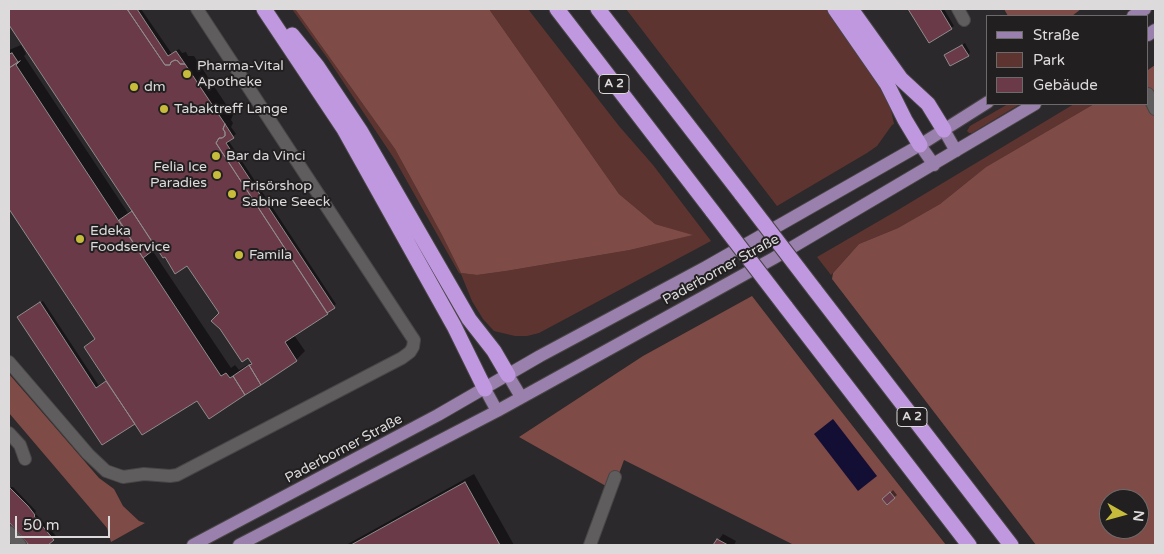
<!DOCTYPE html>
<meta charset="utf-8">
<style>
body{margin:0}
#map{position:relative;width:1164px;height:554px;overflow:hidden;background:#2b292b;font-family:"Varela Round",sans-serif}
canvas{display:block}
.frame{position:absolute;inset:0;border:10px solid #dcdadb;pointer-events:none}
.legend{position:absolute;left:986px;top:15px;width:162px;height:90px;box-sizing:border-box;background:#221f21;border:1px solid #6c6a6b;margin:0;padding:6px 9px;list-style:none;font-size:15px;color:#dcdadb}
.legend li{display:flex;align-items:center;gap:10px;height:25px}
.legend b{width:25px;border:1px solid #6c6a6b}
.north{position:absolute;left:1099px;top:489px;width:50px;height:50px;box-sizing:border-box;background:#221f21;border:1px solid #6c6a6b;border-radius:50%;rotate:97deg;font-size:14px;font-weight:700;line-height:20px;text-align:center;color:#dcdadb}
.north::after{content:'';display:block;margin:auto;width:18px;height:22px;background:#c7bb3b;clip-path:polygon(50% 0,100% 100%,50% 72%,0 100%)}
.scale{position:absolute;left:15px;top:516px;width:95px;height:22px;box-sizing:border-box;border:2px solid #dcdadb;border-top:0;padding-left:6px;font-size:15px;line-height:18px;white-space:nowrap;color:#dcdadb;-webkit-text-stroke:4px #221f21;paint-order:stroke}
</style>
<div id="map">
<canvas width="1164" height="554"></canvas>
<div class="frame"></div>
<ul class="legend">
<li><b style="height:6px;background:#9a80ac"></b>Straße</li>
<li><b style="height:14px;background:#5e3430"></b>Park</li>
<li><b style="height:14px;background:#6b3a49"></b>Gebäude</li>
</ul>
<div class="north">N</div>
<div class="scale">50 m</div>
</div>
<script>
const context = document.querySelector('canvas').getContext('2d');
context.lineJoin = 'round';
function fillPath(path, color) {
  context.fillStyle = color;
  context.fill(path, 'evenodd');
}
function poly(rows) {
  const path = new Path2D();
  for (const r of rows) {
    path.moveTo(r[0], r[1]);
    for (let i = 2; i < r.length; i += 2) path.lineTo(r[i], r[i + 1]);
  }
  return path;
}
function trace(path, color, width, dash) {
  context.strokeStyle = color;
  context.lineWidth = width;
  context.lineCap = dash ? 'butt' : 'round';
  context.setLineDash(dash || []);
  context.stroke(path);
}
function label(font, color, halo, rows, align = 'center') {
  context.font = font + ' "Varela Round",sans-serif';
  context.lineWidth = 4;
  context.setLineDash([]);
  context.textBaseline = 'middle';
  context.strokeStyle = halo;
  context.fillStyle = color;
  for (const [text, x, y, turn = 0] of rows) {
    context.save();
    context.translate(x, y);
    context.rotate((+turn || 0) * Math.PI / 180);
    context.textAlign = isNaN(turn) ? turn : align;
    if (halo) context.strokeText(text, 0, 0);
    context.fillText(text, 0, 0);
    context.restore();
  }
}
fillPath(poly([
 [292,9,295,9,395,149,442,235,461,273,477,275,506,271,630,250,692,235,655,224,619,194,489,9,528,9,619,126,653,165,711,241,539,333,527,336,515,336,494,331,483,319,472,301,461,274,459,273,395,160,328,59],
 [626,9,827,9,880,88,891,110,894,124,892,125,877,146,867,153,777,206],
 [1008,104,1020,104,972,133,969,133,967,131,970,126],
 [1074,104,1094,104,986,167,940,204,898,228,859,244,831,275,817,257,898,210]
]), '#5e3430');
fillPath(poly([
 [295,9,489,9,619,194,655,224,693,235,630,250,506,271,477,275,461,273,442,235,395,149],
 [1004,9,1081,9,1072,16,1008,16],
 [1155,65,1155,545,1036,545,832,279,833,273,859,244,898,228,940,204,986,167,1094,104,1148,104,1148,70],
 [1109,499,1139,499,1139,529,1109,529],
 [752,296,826,392,946,545,794,545,624,460,613,490,519,437,643,356],
 [9,374,99,478,114,489,123,506,139,521,145,523,111,542,107,528,9,413]
]), '#7f4b46');
fillPath(poly([
 [833,419,877,476,858,491,814,434]
]), '#130e34');
fillPath(poly([
 [9,9,141,9,172,54,179,49,182,53,186,52,188,56,194,56,233,115,231,120,233,123,231,127,236,134,228,140,336,304,294,335,305,351,296,360,135,422,102,444,22,315,43,301,99,386,107,381,85,347,95,338,9,207,9,50,21,45,26,54,24,56,128,213,132,209,9,23],
 [157,247,165,255,188,264,252,362,239,370,235,365,231,368,152,250],
 [910,9,944,9,954,26,930,41],
 [965,43,970,52,968,55,948,53],
 [474,474,514,545,346,545],
 [9,487,13,487,36,511,35,513,56,536,46,545,30,545,17,530,9,538],
 [893,490,897,495,887,503,884,499],
 [723,534,736,541,734,545,715,545]
]), '#0007');
const building = poly([
 [9,9,127,9,165,65,170,65,171,62,175,60,178,61,180,64,185,64,225,124,223,129,225,132,225,136,222,138,219,138,216,143,328,314,285,342,297,361,261,385,249,365,252,364,248,358,242,362,220,329,211,321,219,313,187,266,175,274,165,257,163,258,9,25,9,9],
 [127,9,137,9,168,56,176,51,185,64,180,64,178,61,175,60,171,62,170,65,165,65,127,9],
 [908,9,940,9,952,29,929,43,908,9],
 [962,45,969,56,950,66,944,55,962,45],
 [12,53,18,62,9,68,9,54,12,53],
 [20,61,16,65,221,376,226,373,230,378,233,376,245,395,209,419,197,401,142,435,84,347,95,339,9,209,9,68,20,61],
 [225,124,234,138,226,143,335,308,327,313,216,143,219,138,222,138,225,136,225,132,223,129,225,124],
 [132,211,156,248,143,258,119,220,132,211],
 [40,302,96,388,106,381,135,424,102,445,17,317,40,302],
 [249,365,261,385,245,395,233,376,249,365],
 [465,482,500,545,351,545,465,482],
 [10,488,28,506,35,515,34,516,54,540,48,545,29,545,9,522,9,489,10,488],
 [890,492,895,498,887,505,882,499,890,492],
 [717,539,728,545,713,545,717,539]
]);
fillPath(building, '#6b3a49');
trace(building, '#8f8b8c', 1);
const minor = poly([
 [958,9,964,20],
 [1148,94,1155,109],
 [9,362,88,454,106,471,123,477,144,474,170,476,177,475,402,358,410,352,413,347,414,340,410,334,197,9],
 [9,433,20,445,25,459],
 [9,532,20,545],
 [590,545,615,477]
]);
const major = poly([
 [1133,16,1145,9],
 [1148,35,1155,30],
 [944,130,956,151],
 [920,145,934,165],
 [508,375,521,397],
 [485,389,497,411],
 [193,545,438,415,540,356,706,267,920,145,988,102],
 [239,545,497,411,774,258,1035,104]
]);
const highway = poly([
 [264,9,344,129,454,326,485,389],
 [557,9,713,212],
 [598,9,742,195],
 [835,9,887,84,905,120,920,145],
 [851,9,901,79,928,104,944,130],
 [292,35,317,66,361,132,469,319,494,351,508,375],
 [814,289,1011,545],
 [785,306,969,545]
]);
trace(minor, '#484547', 14);
trace(major, '#484547', 14);
trace(highway, '#484547', 17);
trace(minor, '#605d5f', 12);
trace(major, '#9a80ac', 12);
trace(highway, '#c098df', 15);
const highwayBridge = poly([
 [742,195,814,289],
 [713,212,785,306]
]);
trace(highwayBridge, '#484547', 17, []);
trace(highwayBridge, '#c098df', 15);
for (const [x, y, r, color] of [
 [187,74,5,"#c7bb3b"],
 [134,87,5,"#c7bb3b"],
 [164,109,5,"#c7bb3b"],
 [216,156,5,"#c7bb3b"],
 [217,175,5,"#c7bb3b"],
 [232,194,5,"#c7bb3b"],
 [80,239,5,"#c7bb3b"],
 [239,255,5,"#c7bb3b"]
]) {
  const dot = new Path2D();
  dot.arc(x, y, r, 0, 2 * Math.PI);
  context.fillStyle = color;
  context.fill(dot);
  trace(dot, '#221f21', 2);
}
for (const [x, y, w] of [
 [614,84,30],
 [912,417,30]
]) {
  const box = new Path2D();
  box.roundRect(x - w / 2, y - 9.5, w, 19, 4);
  context.fillStyle = '#221f21';
  context.fill(box);
  trace(box, '#dcdadb', 1);
}
label('bold 12px', '#dcdadb', null, [
 ["A 2",614,84],
 ["A 2",912,417]
]);
label('14px', '#dcdadb', '#221f21', [
 ["Pharma-Vital",197,66],
 ["Apotheke",197,82],
 ["dm",144,87],
 ["Tabaktreff Lange",174,109],
 ["Bar da Vinci",226,156],
 ["Felia Ice",207,167,"right"],
 ["Paradies",207,183,"right"],
 ["Frisörshop",242,186],
 ["Sabine Seeck",242,202],
 ["Edeka",90,231],
 ["Foodservice",90,247],
 ["Famila",249,255]
], 'left');
label('14px', '#dcdadb', '#221f21', [
 ["Paderborner Straße",721,270,-29],
 ["Paderborner Straße",344,449,-28]
]);
</script>
